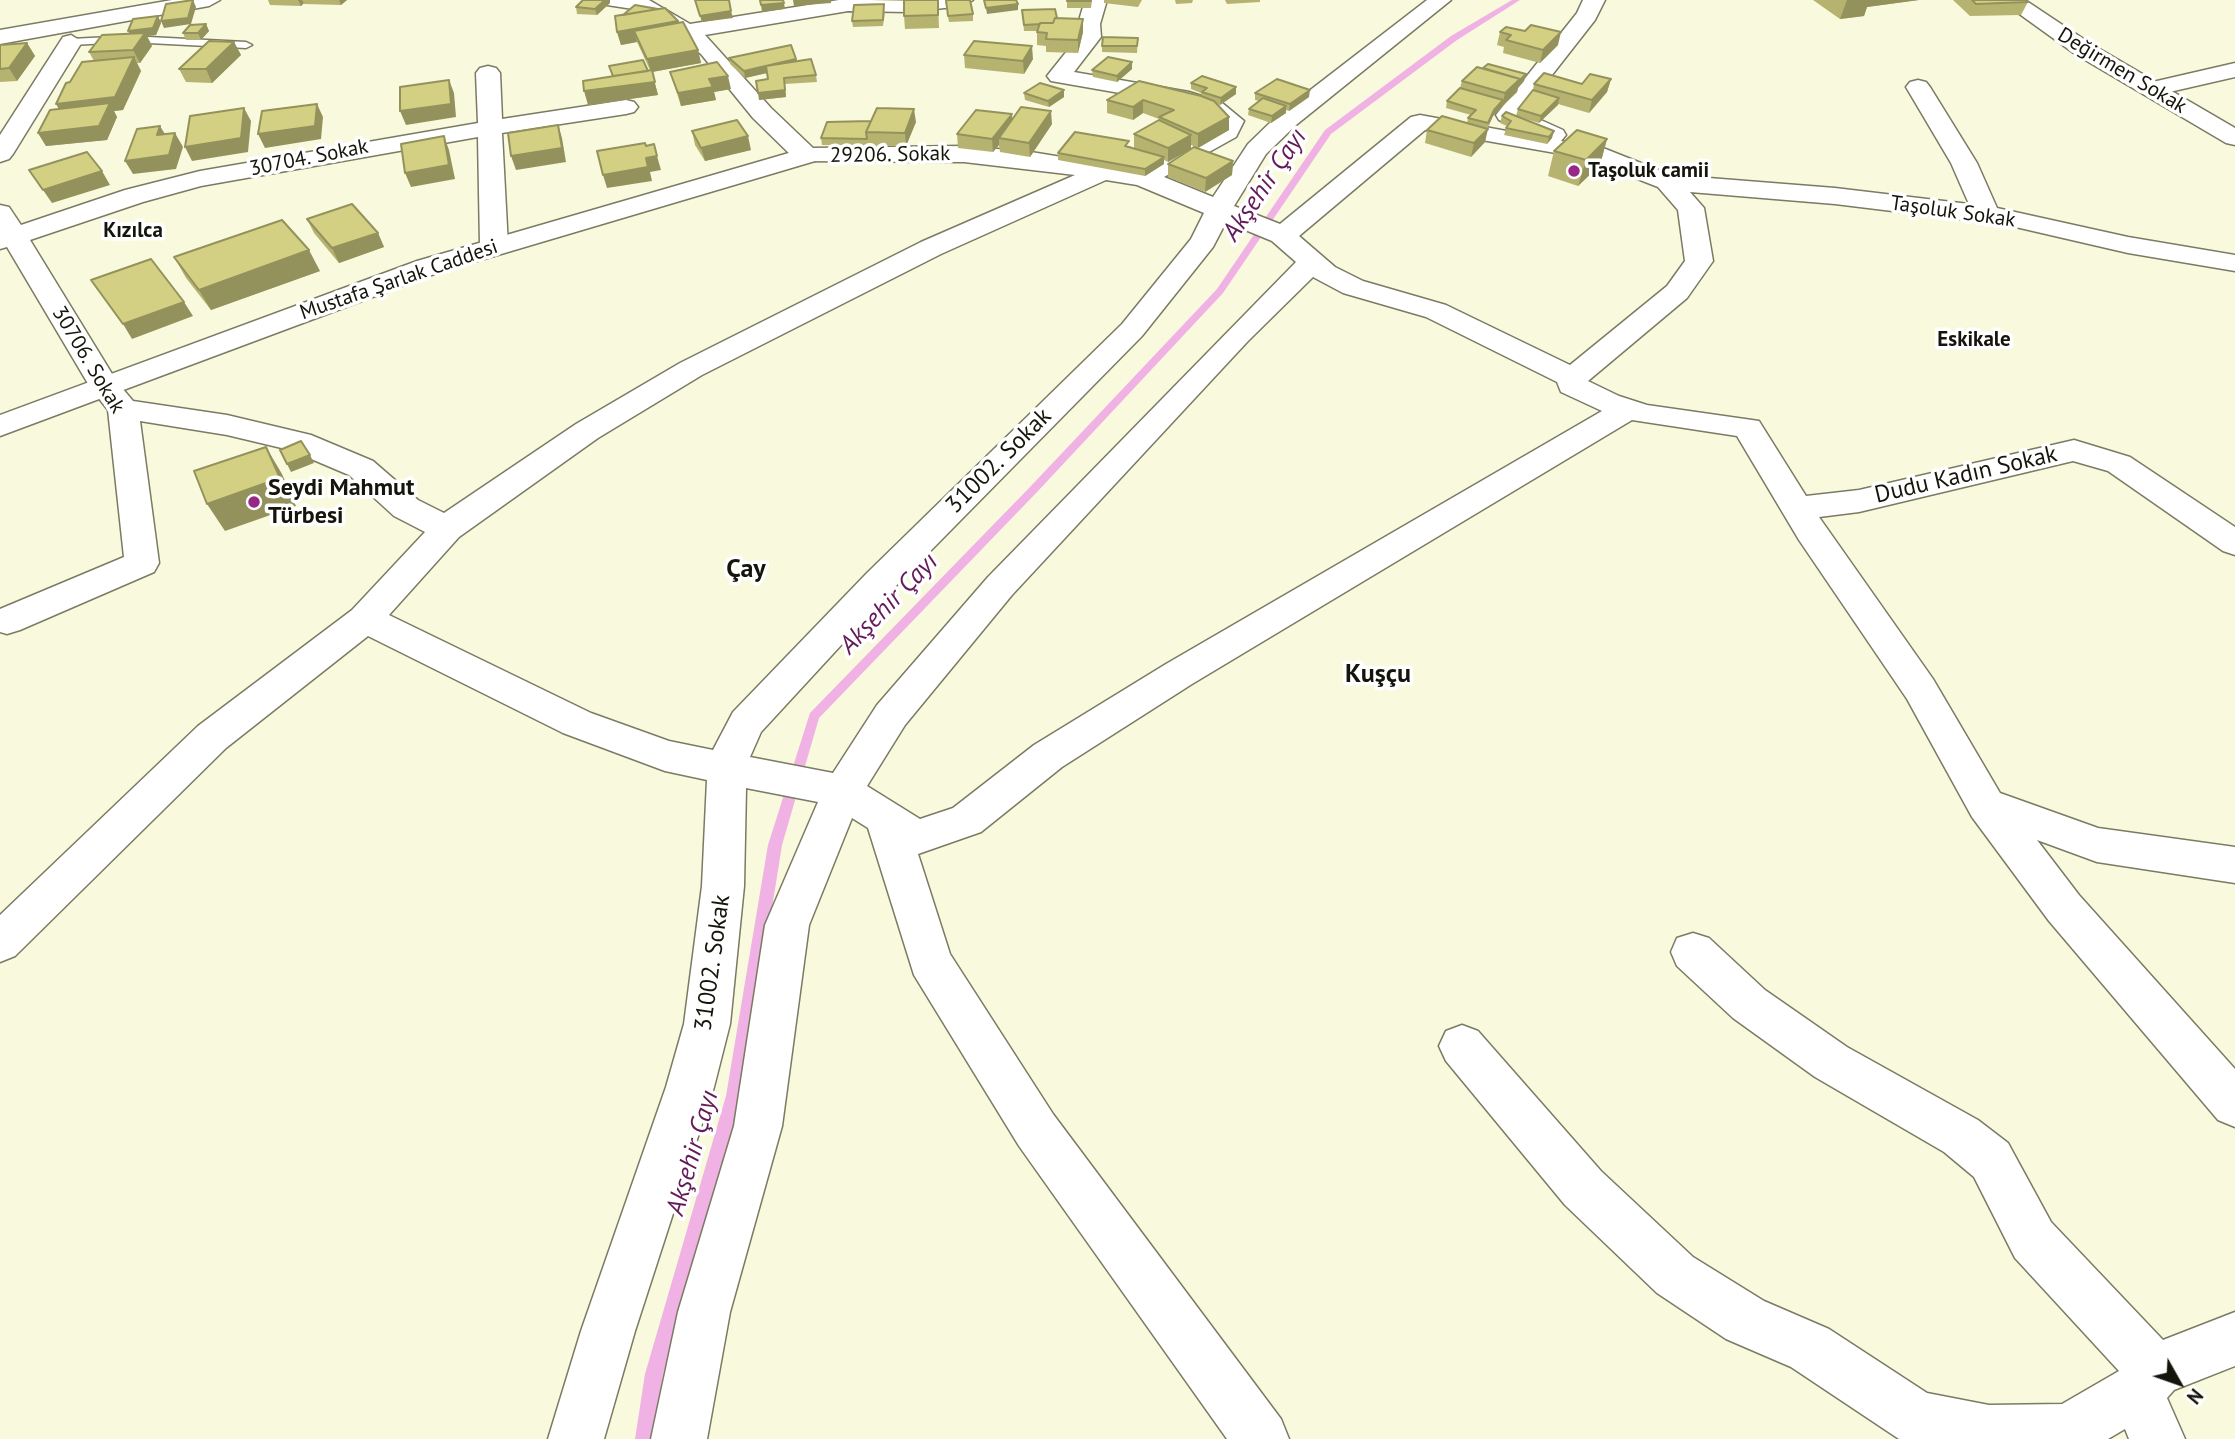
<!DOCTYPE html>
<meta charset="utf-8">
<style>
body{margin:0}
#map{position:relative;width:2235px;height:1439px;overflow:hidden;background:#f9f9de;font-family:"PT Sans",sans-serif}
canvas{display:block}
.north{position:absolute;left:2144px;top:1348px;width:70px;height:70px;-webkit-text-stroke:5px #fff;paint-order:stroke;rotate:130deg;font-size:19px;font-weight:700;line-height:28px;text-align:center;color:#15150c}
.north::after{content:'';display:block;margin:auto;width:24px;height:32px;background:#15150c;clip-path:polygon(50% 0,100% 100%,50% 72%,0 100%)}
</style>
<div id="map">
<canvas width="2235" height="1439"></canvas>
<div class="north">N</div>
</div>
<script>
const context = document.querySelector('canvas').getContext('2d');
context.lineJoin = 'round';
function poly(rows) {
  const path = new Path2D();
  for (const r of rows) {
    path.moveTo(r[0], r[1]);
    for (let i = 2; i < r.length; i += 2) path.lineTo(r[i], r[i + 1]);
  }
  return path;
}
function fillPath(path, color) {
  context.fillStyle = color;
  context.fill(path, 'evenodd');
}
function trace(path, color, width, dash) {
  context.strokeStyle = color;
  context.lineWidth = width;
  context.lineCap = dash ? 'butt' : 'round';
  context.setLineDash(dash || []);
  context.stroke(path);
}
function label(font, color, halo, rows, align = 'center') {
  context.font = font + ' "PT Sans",sans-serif';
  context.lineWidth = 7;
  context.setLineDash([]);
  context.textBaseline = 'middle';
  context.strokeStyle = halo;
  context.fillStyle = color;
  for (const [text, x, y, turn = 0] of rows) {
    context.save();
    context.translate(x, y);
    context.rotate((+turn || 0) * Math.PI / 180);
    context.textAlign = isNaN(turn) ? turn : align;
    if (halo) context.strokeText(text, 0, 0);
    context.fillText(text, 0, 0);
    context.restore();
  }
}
fillPath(poly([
 [1512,0,1520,0,1457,40,1331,134,1223,293,1038,491,819,718,782,845,742,1096,663,1374,653,1439,635,1439,645,1374,726,1096,768,845,810,713,1030,487,1217,289,1325,130,1451,36,1512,0]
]), '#f0b1e4');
const service = poly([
 [129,36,246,42,252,45,246,48,129,42,71,45,65,42,71,39,129,36]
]);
const minor = poly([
 [172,0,220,0,209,6,0,44,0,30,172,0],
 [604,0,649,0,690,24,839,0,973,0,962,6,909,12,848,11,705,35,771,108,813,148,964,146,1031,152,1141,170,1217,128,1219,123,1205,112,1177,103,1051,81,1047,76,1079,36,1078,24,1085,0,1107,0,1100,24,1101,37,1074,72,1189,92,1221,102,1244,121,1236,137,1164,177,1213,197,1248,144,1278,115,1427,0,1451,0,1296,125,1266,154,1234,206,1280,224,1411,117,1420,115,1539,137,1499,120,1496,115,1577,13,1583,0,1605,0,1595,20,1523,112,1563,130,1566,135,1561,141,1598,146,1671,175,1835,188,1969,204,1951,163,1906,87,1910,82,1918,80,1926,82,1930,87,1977,163,1997,208,2128,237,2235,255,2235,271,2128,253,2007,225,1835,204,1690,192,1704,208,1713,261,1687,298,1588,381,1619,396,1647,405,1759,421,1806,496,1859,490,2074,440,2130,457,2235,527,2235,555,2223,551,2108,471,2073,461,1859,512,1819,517,1933,679,2000,793,2098,828,2235,847,2235,883,2097,862,2037,840,2079,895,2235,1069,2235,1127,2218,1120,2049,921,1972,817,1907,699,1799,540,1737,436,1632,420,1192,684,1062,767,981,832,918,854,950,954,1053,1114,1281,1419,1289,1439,1227,1439,1019,1146,914,975,868,828,852,818,809,925,782,1126,730,1312,707,1439,651,1439,678,1312,734,1126,765,925,818,802,746,788,744,886,730,1024,714,1087,635,1331,604,1439,548,1439,581,1331,666,1087,684,1024,702,886,707,780,665,771,563,733,368,636,226,748,15,956,0,962,0,915,198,726,352,610,425,532,394,516,349,475,290,450,227,435,140,421,159,563,154,572,20,630,7,634,0,632,0,609,124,557,108,410,90,387,7,247,0,249,0,205,9,207,21,225,125,190,200,171,478,123,476,73,480,68,488,66,496,68,500,73,502,119,626,100,634,102,638,107,634,112,626,114,502,133,508,246,504,252,494,254,484,252,480,246,478,137,201,186,143,202,30,240,117,382,133,401,227,415,311,435,373,461,418,500,444,513,576,424,680,363,921,242,1075,175,964,162,797,161,753,118,701,54,679,36,633,9,607,5,604,0],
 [1425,130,1584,158,1658,187,1678,210,1685,261,1667,286,1570,365,1446,305,1363,281,1335,267,1299,236,1425,130],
 [1106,180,1137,185,1204,213,1191,239,1122,324,867,573,733,712,713,750,669,741,591,713,389,615,459,537,598,438,702,375,941,254,1106,180],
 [1226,222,1272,241,1296,262,988,577,877,705,833,773,750,757,761,732,891,591,1142,336,1213,247,1226,222],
 [1313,277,1343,293,1426,317,1557,382,1561,392,1602,411,1166,664,1034,745,953,808,920,819,867,786,905,725,1012,595,1248,341,1313,277],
 [71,35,82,42,13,154,9,159,0,162,0,135,63,37,71,35],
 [2235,63,2235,77,2152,96,2144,94,2140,89,2144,84,2235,63],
 [1693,933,1709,938,1765,990,1847,1047,1978,1120,2008,1143,2051,1222,2163,1340,2235,1312,2235,1366,2174,1390,2167,1398,2185,1439,2129,1439,2125,1429,2108,1439,1899,1439,1791,1367,1726,1339,1657,1293,1565,1205,1446,1061,1439,1046,1446,1031,1462,1025,1478,1031,1601,1171,1693,1257,1764,1301,1829,1329,1927,1393,1989,1405,2062,1404,2119,1371,2015,1258,1974,1177,1944,1152,1815,1077,1733,1018,1677,966,1671,952,1677,938,1693,933]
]);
const tertiary = poly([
 [2000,0,2025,0,2091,44,2235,128,2235,145,2226,143,2075,54,2000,0],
 [806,148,815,151,819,156,815,161,437,273,0,436,0,415,417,261,806,148]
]);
trace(service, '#7b7a63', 3);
trace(minor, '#7b7a63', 3);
trace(tertiary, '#7b7a63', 3);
fillPath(service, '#fff');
fillPath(minor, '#fff');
fillPath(tertiary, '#fff');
fillPath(poly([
 [268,0,347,0,341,5,304,4,304,3,301,6,270,5],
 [583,0,610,0,610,3,597,15,577,14,576,7],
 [870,0,938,0,939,28,905,29,904,16,904,1],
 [945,0,973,14,973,21,949,22],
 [1067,0,1092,0,1091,8,1067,8],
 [1104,0,1142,0,1138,7,1104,3],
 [1175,0,1193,0,1192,3,1176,4],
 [1225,0,1260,0,1260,2,1227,4],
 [1813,0,1919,0,1867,7,1864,16,1840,19],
 [1953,0,2025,0,2028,2,2021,15,1970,16],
 [1022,10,1057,18,1083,19,1083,32,1078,53,1046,52,1046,46,1037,45,1037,31,1024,31],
 [885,11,883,26,853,27,852,21],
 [158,16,161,23,156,35,147,36,152,46,140,63,137,63,141,71,123,110,114,111,117,117,107,140,46,146,38,133,59,109,56,104,70,82,94,61,89,52,129,34],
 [678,21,698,50,701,63,652,72,658,95,588,105,612,76,609,66,650,70,637,42,621,45,617,32],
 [206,24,209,31,201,40,186,40,183,33],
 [1500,32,1558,45,1540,63,1503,53,1504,47,1497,45],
 [1138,38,1137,53,1102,52,1102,46],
 [234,42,241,55,212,83,186,82,179,69],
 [27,43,35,56,17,81,0,82,0,45],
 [964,55,1033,59,1024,74,965,68],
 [729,58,796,59,797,62,816,75,817,82,785,84,786,97,759,100,768,79,767,73,745,78,730,64],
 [1132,62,1132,69,1117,82,1093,77,1092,70],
 [1483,68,1526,74,1524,81,1518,88,1517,92,1493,116,1487,129,1485,142,1471,157,1425,143,1427,130,1467,123,1468,118,1471,115,1446,108,1447,101,1460,88,1462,81],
 [670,72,731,89,714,92,716,100,681,106],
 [1611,79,1607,92,1589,113,1558,104,1539,123,1516,116,1518,109,1533,90,1534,84,1582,84],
 [1191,83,1236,87,1236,94,1220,105,1217,104,1229,117,1229,130,1198,148,1191,145,1168,162,1164,160,1164,164,1145,176,1058,160,1058,153,1129,146,1134,148,1134,134,1159,121,1159,119,1143,113,1133,120,1107,113,1107,100,1201,96,1201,93,1191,89],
 [1064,90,1064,97,1049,107,1025,100,1024,93],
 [1255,93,1309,97,1289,111,1286,110,1286,113,1271,123,1248,115,1249,109,1259,101,1255,100],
 [1012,114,1012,119,1052,124,1030,157,1000,152,999,145,993,152,958,148,957,134],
 [1502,116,1552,138,1547,144,1504,135,1507,126,1500,123],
 [916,122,906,146,822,145,821,138],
 [692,131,751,150,705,161,695,145],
 [1607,139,1600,165,1578,186,1548,176,1554,151],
 [1233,161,1232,175,1205,192,1168,177,1168,164],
 [307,219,378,233,384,247,339,263,314,233],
 [174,257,320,271,211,310,186,278]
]), '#b6b371');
fillPath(poly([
 [193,0,196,7,191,24,164,28,161,21],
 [298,0,302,0,304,3,301,6],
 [339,0,347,0,341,5],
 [605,0,610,0,610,3,597,15,595,9],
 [793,0,831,0,831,3,794,6],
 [1847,0,1919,0,1867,7,1864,16,1840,19],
 [784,3,785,9,762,12,761,5],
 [1018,4,1018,10,987,14,986,8],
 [731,11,733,18,702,22,700,16],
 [158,16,161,23,156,35,147,36,152,46,140,63,133,50,131,38,128,31],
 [1083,19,1083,32,1078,53,1078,40],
 [678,21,682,33,634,31,637,42,621,45,617,32],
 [206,24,209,31,201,40,198,33],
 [1561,32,1558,45,1540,63,1543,50],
 [234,42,241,55,212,83,206,69],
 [27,43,35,56,17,81,9,68],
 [1032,46,1033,59,1024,74,1023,61],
 [698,50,701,63,652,72,658,95,588,105,584,91,651,72,647,59],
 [134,57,141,71,123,110,114,111,117,117,107,140,46,146,38,133,64,117,56,104],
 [796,59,798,66,745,78,744,71],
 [1132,62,1132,69,1117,82,1117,76],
 [1526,74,1524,81,1518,88,1517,92,1502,106,1505,93,1520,79],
 [728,76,731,89,714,92,716,100,681,106,678,93,709,79],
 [784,78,786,97,759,100,758,93],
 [1611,79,1607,92,1589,113,1592,100],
 [449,80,454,93,456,117,406,125,400,111],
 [1236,87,1236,94,1220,105,1221,98],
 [1064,90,1064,97,1049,107,1048,101],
 [1310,90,1309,97,1289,111,1290,104],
 [1559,98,1558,105,1539,123,1541,116],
 [1143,100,1143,113,1133,120,1133,107],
 [1503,100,1502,107,1493,116,1487,130,1494,110],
 [317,104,323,117,321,139,265,148,258,134],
 [1286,106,1286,113,1271,123,1272,116],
 [244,108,251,121,248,152,192,161,185,147],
 [914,109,916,122,906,146,905,133],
 [1051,111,1052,124,1030,157,1029,143],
 [1012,114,1013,128,999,138,999,145,993,152,992,139],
 [1229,117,1229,130,1198,148,1198,134],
 [558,125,562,138,566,162,516,170,511,156],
 [160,126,168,139,157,135],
 [1488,129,1485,142,1471,157,1474,143],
 [1554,131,1552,138,1547,144,1549,137],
 [175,133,183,147,176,169,133,174,125,161],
 [1191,135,1191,149,1168,162,1168,148],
 [444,136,449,150,455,179,411,187,405,173],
 [748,136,751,150,705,161,701,148],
 [1607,139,1600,165,1578,186,1586,160],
 [657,156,661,170,650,172,652,181,607,188,603,175,646,158],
 [1164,157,1164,164,1145,176,1145,169],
 [1233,161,1232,175,1205,192,1206,178],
 [102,171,110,185,52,203,43,190],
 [378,233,384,247,339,263,332,248],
 [309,250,320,271,211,310,199,290],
 [184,302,193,316,132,339,123,324],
 [266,447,282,474,296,506,225,531,207,504],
 [310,455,314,463,291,472,287,464]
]), '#94925c');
const building = poly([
 [193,0,188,18,161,21,166,4,193,0],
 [583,0,605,0,595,9,576,7,583,0],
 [695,0,729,0,731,11,700,16,695,0],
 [760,0,783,0,784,3,761,5,760,0],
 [904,0,938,0,938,15,904,16,904,0],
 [946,0,970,0,973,14,948,16,946,0],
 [984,0,1016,0,1018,4,986,8,984,0],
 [1067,0,1091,0,1091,1,1067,1,1067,0],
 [1972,0,2025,0,2028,2,1976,4,1972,0],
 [884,4,883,20,852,21,854,5,884,4],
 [635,5,658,9,623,15,635,5],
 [665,8,678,21,617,32,615,16,665,8],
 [1055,9,1057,18,1055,18,1053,23,1040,23,1040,24,1024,25,1022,10,1055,9],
 [158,16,153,28,128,31,133,19,158,16],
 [1055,18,1083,19,1078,40,1046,39,1047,33,1037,32,1040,23,1053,23,1055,18],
 [683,22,698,50,647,59,634,31,683,22],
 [206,24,198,33,183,33,190,25,206,24],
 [1531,25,1561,32,1543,50,1506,40,1511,35,1500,32,1506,27,1525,31,1531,25],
 [145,33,133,50,89,52,102,35,145,33],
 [1103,37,1138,38,1137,46,1102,46,1103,37],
 [209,41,234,42,206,69,179,69,209,41],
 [974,41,1032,46,1023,61,964,55,974,41],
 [27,43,9,68,0,69,0,45,27,43],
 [791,45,796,59,744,71,729,58,791,45],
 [134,57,115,97,56,104,66,83,70,82,82,62,134,57],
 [1108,57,1132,62,1117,76,1092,70,1108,57],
 [811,59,816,75,784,78,785,90,758,93,756,81,768,79,766,66,811,59],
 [643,60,648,71,613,76,609,66,643,60],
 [717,62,728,76,709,79,713,87,678,93,670,72,717,62],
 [1488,64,1526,74,1519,81,1520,79,1483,68,1488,64],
 [1477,67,1520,79,1505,93,1462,81,1477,67],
 [652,70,655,82,584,91,583,81,652,70],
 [1544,73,1582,84,1590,74,1611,79,1592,100,1534,84,1544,73],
 [1202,76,1236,87,1221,98,1202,92,1207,88,1191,83,1202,76],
 [1277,79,1310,90,1290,104,1255,93,1277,79],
 [449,80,451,104,400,111,400,87,449,80],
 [1139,81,1201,96,1214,101,1229,117,1198,134,1159,117,1174,110,1143,100,1133,107,1107,100,1139,81],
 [1040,83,1064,90,1048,101,1024,93,1040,83],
 [1460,88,1503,100,1494,110,1488,123,1468,118,1476,110,1447,101,1460,88],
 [1533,90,1559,98,1541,116,1518,109,1533,90],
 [1263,98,1286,106,1272,116,1249,109,1263,98],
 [110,103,99,126,38,133,50,110,110,103],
 [317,104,315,126,258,134,262,111,317,104],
 [1021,107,1051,111,1029,143,999,138,1021,107],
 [244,108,241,138,185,147,190,116,244,108],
 [877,108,914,109,905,133,866,132,877,108],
 [976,110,1012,114,992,139,957,134,976,110],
 [1506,112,1554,131,1549,137,1506,128,1511,121,1502,116,1506,112],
 [1442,116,1488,129,1474,143,1427,130,1442,116],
 [737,120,748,136,701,148,692,131,737,120],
 [1159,120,1191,135,1168,148,1134,134,1159,120],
 [871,121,866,132,867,139,821,138,827,122,871,121],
 [558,125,562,148,511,156,508,133,558,125],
 [160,126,157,135,175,133,169,155,125,161,137,129,160,126],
 [1577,130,1607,139,1586,160,1554,151,1577,130],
 [1075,132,1129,141,1125,146,1164,157,1145,169,1058,153,1075,132],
 [444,136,449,165,405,173,401,144,444,136],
 [645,143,646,146,654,144,657,156,646,158,648,167,603,175,597,151,645,143],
 [1194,147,1233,161,1206,178,1168,164,1194,147],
 [87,152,102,171,43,190,29,170,87,152],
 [352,204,378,233,332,248,307,219,352,204],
 [282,220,309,250,199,290,174,257,282,220],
 [151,259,184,302,123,324,91,280,151,259],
 [301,441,310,455,287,464,280,450,301,441],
 [266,447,280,478,207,504,194,471,266,447]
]);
fillPath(building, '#d4d083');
trace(building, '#94925c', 2);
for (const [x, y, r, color] of [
 [1574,171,7,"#972888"],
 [254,502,7,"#972888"]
]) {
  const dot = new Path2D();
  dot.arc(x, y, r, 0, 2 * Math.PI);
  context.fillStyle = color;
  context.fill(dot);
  trace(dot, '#fff', 2.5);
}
label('21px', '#15150c', '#fff', [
 ["Değirmen Sokak",2122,71,31],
 ["29206. Sokak",890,155,-1],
 ["30704. Sokak",309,158,-11],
 ["Taşoluk Sokak",1953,212,8],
 ["Mustafa Şarlak Caddesi",399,280,-19],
 ["30706. Sokak",88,360,59]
]);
label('bold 21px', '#15150c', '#fff', [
 ["Taşoluk camii",1588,171]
], 'left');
label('bold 21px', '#15150c', '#fff', [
 ["Kızılca",133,231],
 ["Eskikale",1974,340]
]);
label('24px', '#15150c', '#fff', [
 ["31002. Sokak",999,461,-45],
 ["Dudu Kadın Sokak",1966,475,-13],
 ["31002. Sokak",713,963,-82]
]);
label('bold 24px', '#15150c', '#fff', [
 ["Seydi Mahmut",268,488],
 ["Türbesi",268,516]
], 'left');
label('italic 26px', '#631a59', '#fff', [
 ["Akşehir Çayı",1265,185,-56],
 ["Akşehir Çayı",889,604,-46],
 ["Akşehir Çayı",693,1153,-74]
]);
label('bold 26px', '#15150c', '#fff', [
 ["Çay",746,570],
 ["Kuşçu",1378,675]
]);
</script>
